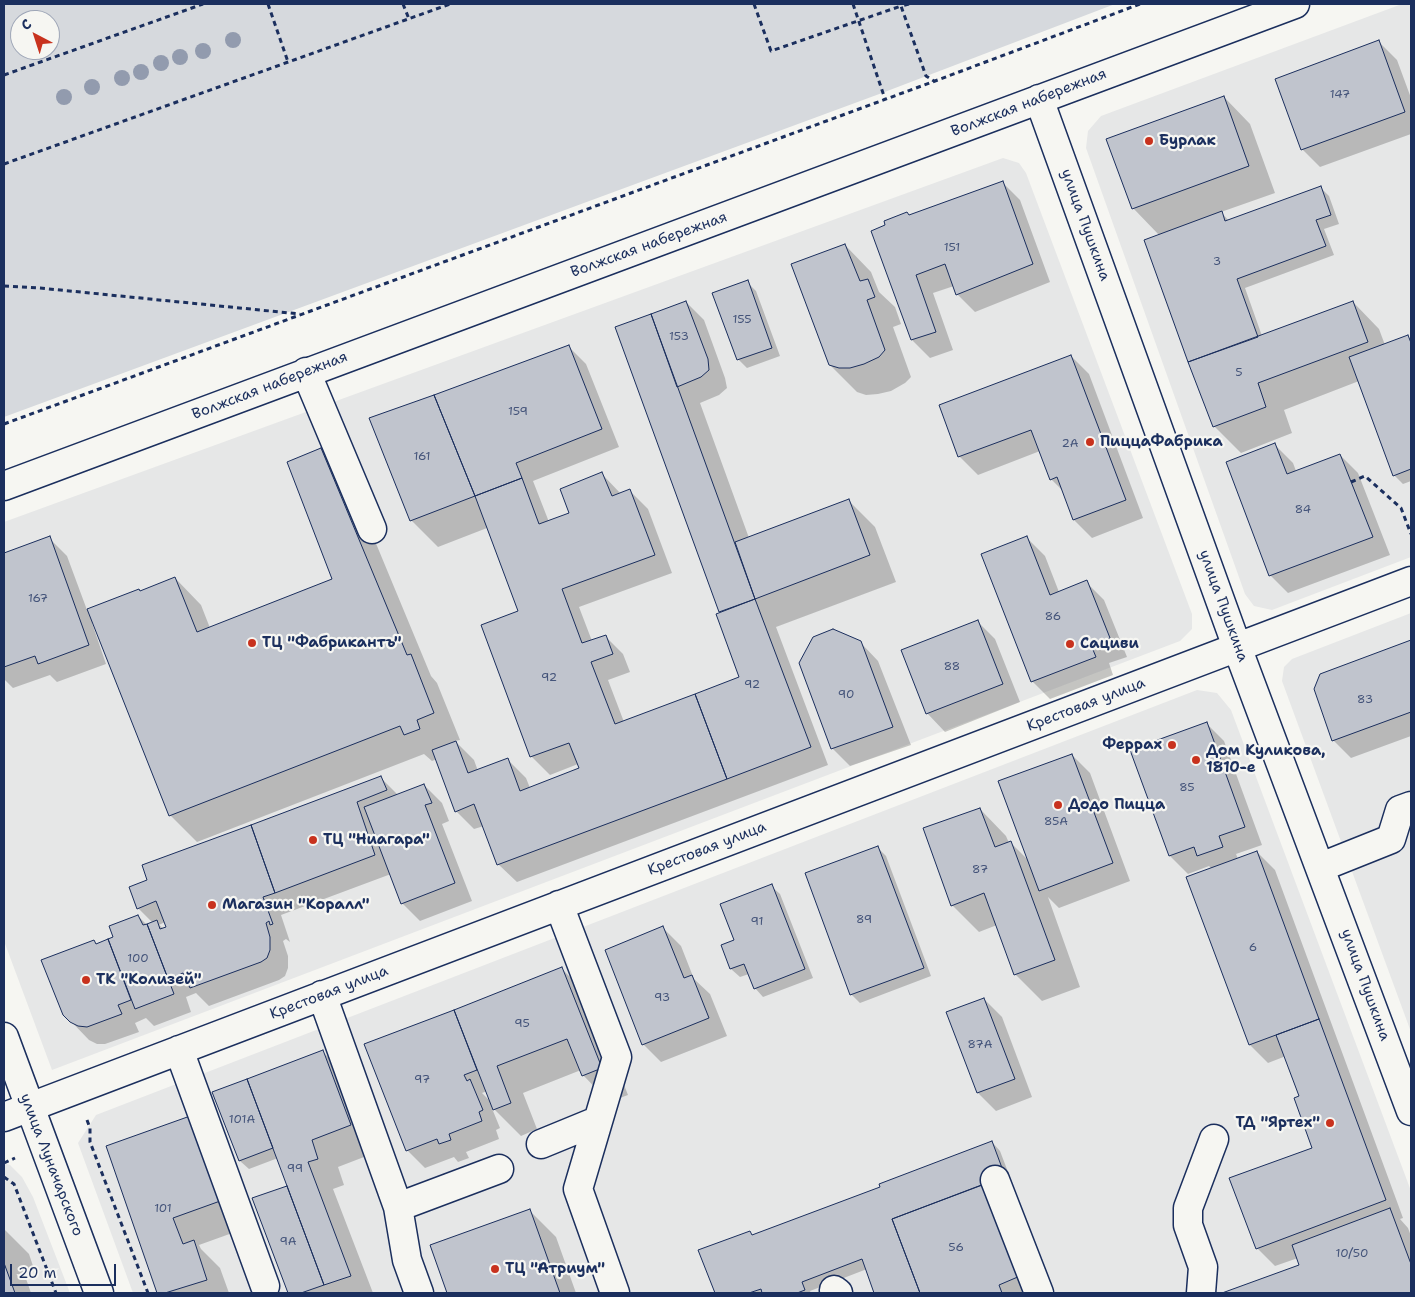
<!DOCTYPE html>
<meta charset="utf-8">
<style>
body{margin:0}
#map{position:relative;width:1415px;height:1297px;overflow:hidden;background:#f6f6f2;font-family:"Shantell Sans",sans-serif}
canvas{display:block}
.frame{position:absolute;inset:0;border:5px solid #1b2f5e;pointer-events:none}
.north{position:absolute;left:10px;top:10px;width:50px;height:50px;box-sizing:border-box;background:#f6f6f2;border:1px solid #9ea6b7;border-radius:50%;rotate:320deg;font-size:14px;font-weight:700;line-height:20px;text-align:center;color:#1b2f5e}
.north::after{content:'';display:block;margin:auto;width:18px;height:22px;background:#c8321e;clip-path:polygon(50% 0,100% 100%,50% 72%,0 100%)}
.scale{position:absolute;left:10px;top:1264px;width:106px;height:22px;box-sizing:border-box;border:2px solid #1b2f5e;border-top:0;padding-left:6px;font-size:15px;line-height:18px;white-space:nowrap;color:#1b2f5e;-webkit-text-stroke:4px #f6f6f2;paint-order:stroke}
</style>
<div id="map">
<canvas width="1415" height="1297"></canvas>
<div class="frame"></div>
<div class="north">С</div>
<div class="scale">20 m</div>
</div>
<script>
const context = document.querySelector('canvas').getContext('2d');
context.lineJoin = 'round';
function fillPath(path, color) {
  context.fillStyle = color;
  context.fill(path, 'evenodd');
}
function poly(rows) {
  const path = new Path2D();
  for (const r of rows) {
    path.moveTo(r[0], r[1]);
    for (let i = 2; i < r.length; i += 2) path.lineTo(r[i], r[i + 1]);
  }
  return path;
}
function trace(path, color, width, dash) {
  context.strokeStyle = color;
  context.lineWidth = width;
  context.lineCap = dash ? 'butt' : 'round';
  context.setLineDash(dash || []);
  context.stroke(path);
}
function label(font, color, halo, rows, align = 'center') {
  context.font = font + ' "Shantell Sans",sans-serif';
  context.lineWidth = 4.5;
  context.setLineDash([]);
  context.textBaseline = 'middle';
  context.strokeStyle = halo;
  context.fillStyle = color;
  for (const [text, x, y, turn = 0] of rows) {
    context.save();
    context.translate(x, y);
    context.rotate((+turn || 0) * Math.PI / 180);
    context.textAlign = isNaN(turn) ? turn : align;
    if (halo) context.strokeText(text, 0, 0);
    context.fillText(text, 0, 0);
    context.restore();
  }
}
fillPath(poly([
 [1402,4,1411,4,1411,557,1272,610,1254,606,1245,594,1086,148,1088,131,1101,116],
 [1003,158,1019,163,1026,173,1192,614,1192,629,1180,641,52,1070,4,941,4,522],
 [1411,613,1411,1032,1282,681,1284,667,1292,659],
 [1197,690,1217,693,1231,710,1411,1191,1411,1293,133,1293,78,1143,96,1115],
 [4,1163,10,1165,22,1177,33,1197,70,1293,4,1293]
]), '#e6e7e7');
fillPath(poly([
 [4,4,1115,4,882,93,4,417],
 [20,20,50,20,50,50,20,50]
]), '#d6d9dd');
fillPath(poly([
 [1379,42,1397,60,1411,98,1411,134,1320,167,1302,149],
 [1224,97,1250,124,1275,193,1221,212,1229,221,1320,187,1329,196,1339,224,1324,229,1334,255,1245,288,1262,336,1353,302,1379,329,1385,345,1408,337,1411,340,1411,481,1403,484,1394,475,1359,381,1284,410,1292,433,1241,453,1214,426,1160,236,1133,208],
 [1002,182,1020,200,1050,282,975,312,957,294,954,286,933,293,953,350,930,358,912,340,872,232],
 [845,245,871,272,879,292,895,307,901,324,893,327,911,377,905,383,891,391,878,394,866,395,857,392,830,365],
 [747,282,756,291,780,356,747,368,738,359],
 [686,302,704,320,725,378,727,388,719,395,700,403,749,538,848,500,875,527,896,582,776,627,828,765,517,882,498,864,484,826,474,829,456,811,437,759,432,761,424,754,197,842,170,815,94,623,92,623,106,664,57,682,50,675,13,688,4,679,4,554,49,538,67,556,87,610,139,590,141,592,175,578,201,605,210,628,334,579,321,449,348,476,431,676,437,683,460,740,455,741,474,760,478,771,508,760,526,778,530,788,580,769,578,764,550,775,532,757,482,626,520,612,487,528,438,547,411,520,568,346,586,364,619,447,533,481,549,522,570,514,602,474,621,494,630,491,648,509,672,573,579,607,592,641,605,636,623,654,630,672,608,680,624,722,741,677,722,613,617,328],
 [1071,356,1089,374,1143,518,1092,538,1074,520,1064,492,1051,479,1040,451,978,475,960,457,940,406],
 [1275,445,1293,463,1296,471,1340,455,1358,473,1390,555,1288,593,1270,575],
 [1027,538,1045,556,1059,592,1086,582,1104,600,1127,657,1109,663,1113,675,1050,699,1032,681],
 [977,621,995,639,1020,702,945,732,927,713],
 [1411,641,1411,736,1351,758,1333,740,1321,675],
 [860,642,878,661,911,745,850,766,832,748],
 [1206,723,1224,741,1262,845,1236,854,1238,859,1257,852,1275,870,1403,1218,1400,1219,1408,1228,1411,1236,1411,1293,1225,1293,1301,1266,1298,1258,1275,1266,1257,1248,1313,1148,1301,1097,1286,1056,1268,1063,1250,1045,1212,869,1209,866,1188,874,1170,856,1131,750],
 [1072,755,1090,773,1130,881,1059,908,1048,897,1080,987,1042,1001,1015,974,997,925,979,932,952,905,980,809,1006,836,1009,843,1011,843,1030,862],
 [381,778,398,795,424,785,442,803,449,821,442,824,472,901,420,921,402,903,391,874,281,915,290,942,286,939,283,941,288,956,288,968,285,976,279,980,209,1006,196,993,186,997,191,1012,154,1026,146,1018,135,1023,139,1032,105,1044,97,1044,89,1040,64,1014,93,941,97,945,115,937,138,916,147,925,153,923,138,908],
 [165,922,167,928,164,929,159,925],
 [878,848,886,856,931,976,860,1003,851,994],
 [771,886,780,894,813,978,763,997,755,988,749,974,740,977,731,969,722,945,736,940],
 [663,928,681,946,694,979,710,994,727,1036,661,1062,643,1044],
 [562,969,589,996,628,1095,609,1102,583,1075,581,1070,523,1093,537,1129,521,1136,491,1106,500,1128,496,1130,499,1139,466,1152,469,1158,458,1162,454,1157,425,1168,407,1150,454,1012,457,1015],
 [487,1091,491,1102,482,1093],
 [984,999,1002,1017,1032,1097,996,1111,978,1093,948,1013],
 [323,1052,349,1078,377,1152,338,1167,344,1185,333,1189,373,1293,289,1293,253,1199,288,1187,278,1158,249,1169,240,1161],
 [193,1116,249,1227,199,1245,201,1249,220,1268,229,1293,159,1293,108,1147],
 [992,1142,1000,1151,1013,1185,992,1193,1036,1293,876,1293,867,1269,810,1291,811,1293,716,1293,700,1251,753,1236,881,1188],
 [530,1211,556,1237,576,1293,449,1293,432,1246],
 [4,1229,29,1254,34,1269,24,1273,31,1293,4,1293]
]), '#0003');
const building = poly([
 [1379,40,1405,112,1301,150,1275,79,1379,40],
 [1224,96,1249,166,1132,209,1106,139,1224,96],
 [1003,181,1033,264,956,295,945,264,916,275,936,332,911,340,871,231,885,225,884,221,907,212,909,215,1003,181],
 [1321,186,1331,215,1316,220,1326,246,1237,279,1258,337,1188,362,1144,240,1222,211,1225,221,1321,186],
 [845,244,860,281,868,279,875,297,867,300,885,350,879,357,864,364,850,368,839,368,829,365,791,264,845,244],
 [748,280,772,348,737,360,712,293,748,280],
 [686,301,708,359,709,370,701,377,677,387,651,314,686,301],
 [1353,301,1368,342,1258,383,1266,407,1213,427,1188,362,1353,301],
 [651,314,755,599,719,612,615,327,651,314],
 [1408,335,1411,343,1411,469,1393,476,1349,357,1408,335],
 [569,345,602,429,516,463,522,478,475,496,434,395,569,345],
 [1071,355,1126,500,1073,520,1057,477,1050,480,1031,430,958,457,939,405,1071,355],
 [434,395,475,496,410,521,369,418,434,395],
 [1275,443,1287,474,1340,454,1373,537,1269,576,1226,462,1275,443],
 [321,448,407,655,411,654,434,713,417,720,420,729,404,735,400,726,169,816,87,609,139,589,140,591,175,577,197,632,332,579,287,462,321,448],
 [602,472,612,496,630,489,655,555,562,589,582,643,606,635,613,654,591,662,615,724,695,694,727,779,497,865,474,804,455,812,432,750,456,741,468,773,508,758,520,791,579,768,569,743,530,757,481,625,518,611,475,496,522,478,539,524,569,513,560,489,602,472],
 [849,499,870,555,755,599,735,542,849,499],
 [50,536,89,645,38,664,35,656,4,667,4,553,50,536],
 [1027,536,1050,595,1087,580,1110,638,1091,645,1096,657,1031,682,981,554,1027,536],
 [755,599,811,747,727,779,695,694,739,677,716,614,755,599],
 [978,620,1003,684,926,714,901,650,978,620],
 [833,629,861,641,893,727,831,749,799,663,813,637,833,629],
 [1411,640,1411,712,1332,741,1314,689,1320,674,1411,640],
 [1207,722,1245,827,1219,836,1223,847,1197,856,1194,847,1169,856,1130,750,1207,722],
 [1072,754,1113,863,1039,891,998,781,1072,754],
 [381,776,387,790,357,802,375,855,275,893,251,825,381,776],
 [424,784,432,803,425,805,455,883,401,904,364,807,424,784],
 [980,808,995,847,1011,841,1055,960,1014,975,984,893,951,906,923,828,980,808],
 [251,825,275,893,263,897,273,924,270,925,269,921,266,923,270,937,270,950,267,958,261,962,190,988,183,973,168,979,147,924,157,920,160,929,166,927,156,901,137,909,129,887,147,880,142,865,251,825],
 [878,846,924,968,850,995,805,873,878,846],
 [1257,851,1319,1019,1249,1045,1186,877,1257,851],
 [772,884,805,969,754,989,744,964,730,969,721,945,734,940,720,904,772,884],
 [138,915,143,925,147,924,174,994,135,1009,108,939,113,937,109,926,138,915],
 [663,926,684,978,692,975,709,1018,642,1045,605,950,663,926],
 [108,939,131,1000,118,1005,122,1014,87,1027,78,1026,70,1022,63,1015,41,960,94,940,96,944,108,939],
 [562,967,602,1068,582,1076,567,1039,497,1066,511,1103,493,1110,454,1010,562,967],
 [984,998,1015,1079,977,1093,946,1012,984,998],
 [454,1010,477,1070,464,1075,467,1081,470,1079,483,1110,479,1112,482,1121,449,1134,451,1140,439,1144,437,1139,406,1151,364,1044,454,1010],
 [1319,1019,1386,1200,1256,1249,1229,1178,1312,1148,1294,1098,1299,1096,1276,1035,1319,1019],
 [323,1050,351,1125,312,1140,318,1159,308,1162,351,1276,324,1285,247,1079,323,1050],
 [247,1079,273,1148,239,1161,212,1092,247,1079],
 [193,1115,223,1200,173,1218,183,1244,194,1240,207,1280,165,1293,157,1293,106,1146,193,1115],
 [992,1141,1005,1176,892,1219,920,1293,874,1293,862,1259,802,1282,805,1290,797,1293,762,1293,761,1289,749,1293,715,1293,698,1250,750,1231,752,1235,880,1187,879,1184,992,1141],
 [985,1184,1020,1276,999,1285,1002,1293,920,1293,892,1219,985,1184],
 [287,1186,324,1285,301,1293,288,1293,252,1198,287,1186],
 [1390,1208,1411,1264,1411,1293,1222,1293,1299,1265,1292,1245,1390,1208],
 [530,1209,560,1293,447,1293,430,1245,530,1209],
 [4,1263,15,1293,4,1293,4,1263]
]);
fillPath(building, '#c0c4cd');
trace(building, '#1b2f5e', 1);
const minor = poly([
 [1039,99,1237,647,1411,1111],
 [306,372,372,529],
 [4,486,1295,4],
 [1321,867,1391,839,1400,810,1411,806],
 [559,905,617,1057,578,1189,615,1293],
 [322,995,398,1207,499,1169],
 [4,1037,99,1293],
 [179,1050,265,1286],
 [4,1117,1411,581],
 [541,1144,597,1121],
 [995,1180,1039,1293],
 [398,1207,407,1260,419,1293],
 [834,1290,838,1293],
 [1201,1293,1203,1267,1188,1225,1188,1208,1214,1139]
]);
trace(minor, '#1b2f5e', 31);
trace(poly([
 [268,4,288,62],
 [403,4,409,19],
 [754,4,771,51,901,6,900,4],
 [853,4,885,99],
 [909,4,901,6,926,76,934,81],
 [4,75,203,4],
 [4,164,450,4],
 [4,286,40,288,300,314],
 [4,424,935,81,1140,4],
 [1351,482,1365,476,1401,508,1411,534],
 [87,1120,90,1128,90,1142,148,1293],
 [4,1163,15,1158],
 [4,1177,14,1184,56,1293]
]), '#1b2f5e', 3, [5, 4]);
trace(minor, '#f6f6f2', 28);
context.fillStyle = '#929bae';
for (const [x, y] of [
 [233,40],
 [203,51],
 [180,57],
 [161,63],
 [141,72],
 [122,78],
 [92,87],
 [64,97]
]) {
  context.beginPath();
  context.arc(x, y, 8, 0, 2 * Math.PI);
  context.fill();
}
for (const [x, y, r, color] of [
 [1149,141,5,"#c8321e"],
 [1090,442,5,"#c8321e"],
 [252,643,5,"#c8321e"],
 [1070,644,5,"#c8321e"],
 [1172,745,5,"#c8321e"],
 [1196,760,5,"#c8321e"],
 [1058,805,5,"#c8321e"],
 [313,840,5,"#c8321e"],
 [212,905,5,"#c8321e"],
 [86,980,5,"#c8321e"],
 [1330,1123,5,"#c8321e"],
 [495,1269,5,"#c8321e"]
]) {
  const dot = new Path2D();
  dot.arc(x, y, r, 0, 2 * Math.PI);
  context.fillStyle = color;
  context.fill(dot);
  trace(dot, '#f6f6f2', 2);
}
label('12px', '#44547a', null, [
 ["147",1340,95],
 ["151",952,248],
 ["3",1217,262],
 ["155",742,320],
 ["153",679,337],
 ["5",1239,373],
 ["159",518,412],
 ["2А",1070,444],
 ["161",422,457],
 ["84",1303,510],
 ["167",38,599],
 ["86",1053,617],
 ["88",952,667],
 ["92",549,678],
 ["92",752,685],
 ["90",846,695],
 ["83",1365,700],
 ["85",1187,788],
 ["85А",1056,822],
 ["87",980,870],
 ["89",864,920],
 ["91",757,922],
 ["6",1253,948],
 ["100",138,959],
 ["93",662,998],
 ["95",522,1024],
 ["87А",980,1045],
 ["97",422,1080],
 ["101А",242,1120],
 ["99",295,1169],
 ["101",163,1209],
 ["9А",288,1242],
 ["56",956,1248],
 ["10/50",1352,1254]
]);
label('15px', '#1b2f5e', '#f6f6f2', [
 ["Волжская набережная",1029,103,-21],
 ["улица Пушкина",1085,225,70],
 ["Волжская набережная",649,245,-20],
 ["Волжская набережная",270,386,-21],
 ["улица Пушкина",1223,606,70],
 ["Крестовая улица",1086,705,-21],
 ["Крестовая улица",707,849,-21],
 ["улица Пушкина",1365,985,70],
 ["Крестовая улица",329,993,-21],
 ["улица Луначарского",51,1165,69]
]);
label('bold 15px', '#1b2f5e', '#f6f6f2', [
 ["Бурлак",1159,141],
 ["ПиццаФабрика",1100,442],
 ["ТЦ \"Фабрикантъ\"",262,643],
 ["Сациви",1080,644],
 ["Феррах",1162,745,"right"],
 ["Дом Куликова,",1206,751],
 ["1810-е",1206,768],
 ["Додо Пицца",1068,805],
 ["ТЦ \"Ниагара\"",323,840],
 ["Магазин \"Коралл\"",222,905],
 ["ТК \"Колизей\"",96,980],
 ["ТД \"Яртех\"",1320,1123,"right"],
 ["ТЦ \"Атриум\"",505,1269]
], 'left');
</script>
